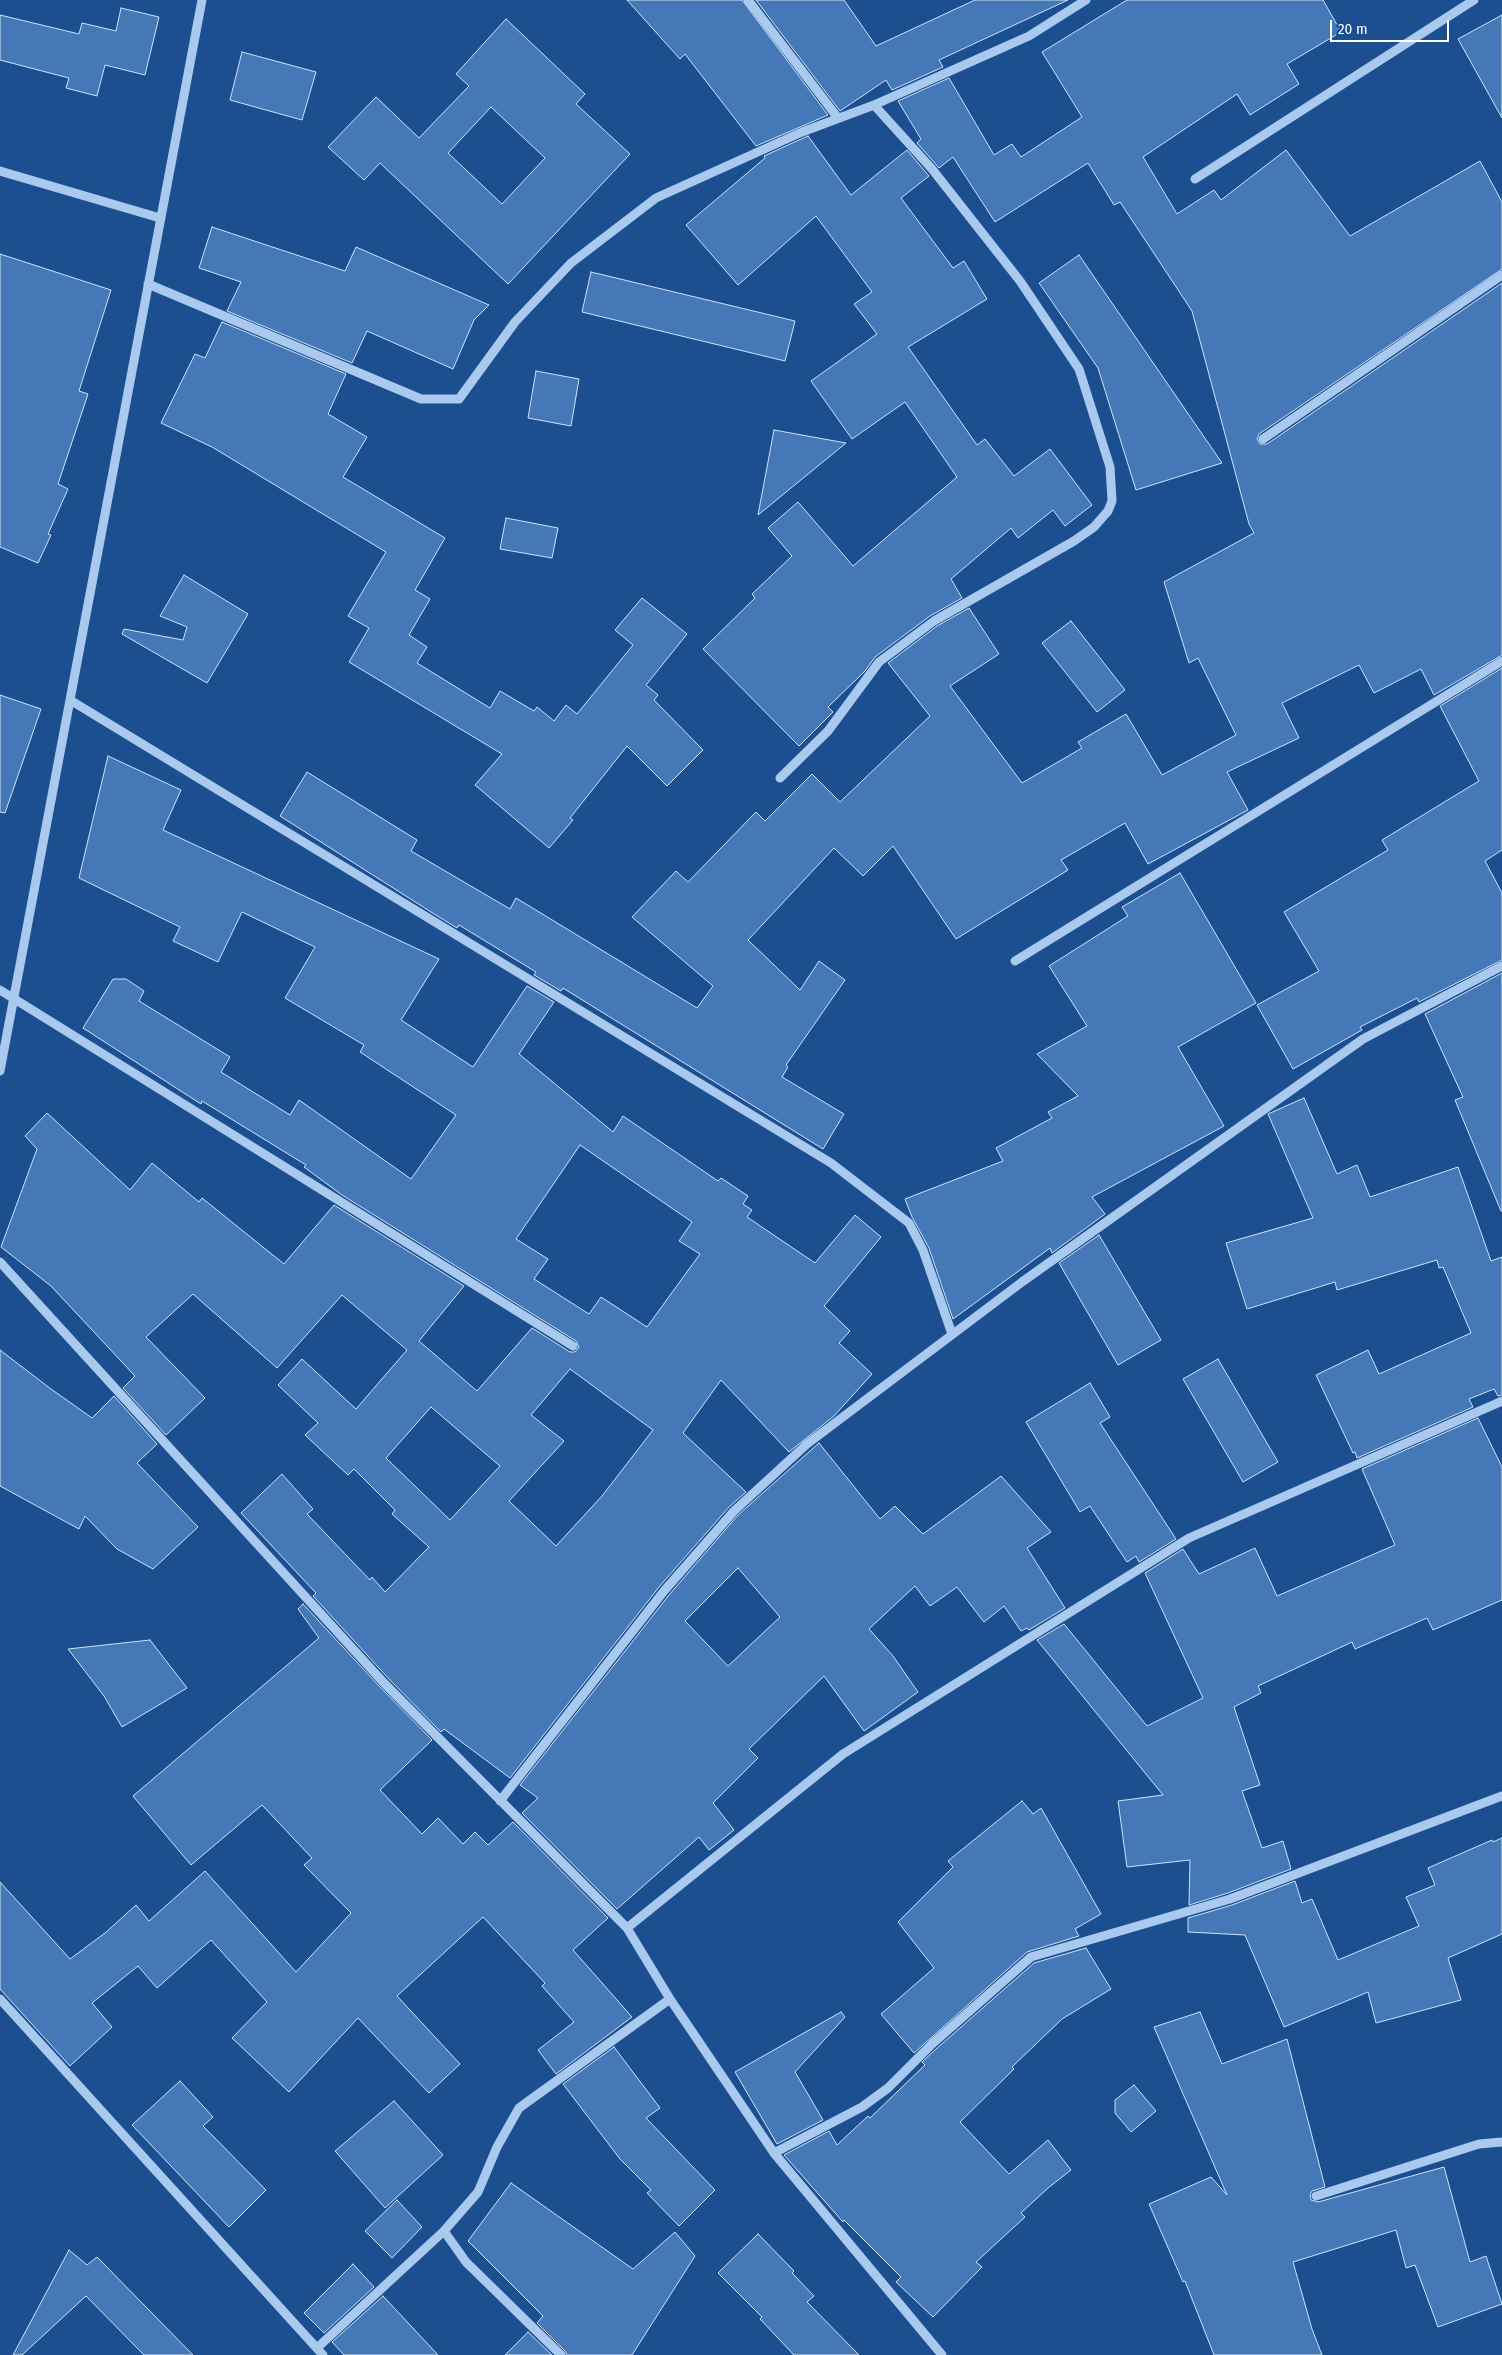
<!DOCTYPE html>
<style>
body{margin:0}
#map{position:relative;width:1502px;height:2355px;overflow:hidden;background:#1b4f8f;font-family:"Fira Sans Condensed",sans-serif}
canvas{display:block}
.scale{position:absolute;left:1330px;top:20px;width:119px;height:22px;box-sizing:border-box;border:2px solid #fff;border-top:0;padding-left:6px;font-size:15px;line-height:18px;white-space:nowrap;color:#fff;-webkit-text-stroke:4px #1b4f8f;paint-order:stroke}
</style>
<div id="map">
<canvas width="1502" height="2355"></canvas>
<div class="scale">20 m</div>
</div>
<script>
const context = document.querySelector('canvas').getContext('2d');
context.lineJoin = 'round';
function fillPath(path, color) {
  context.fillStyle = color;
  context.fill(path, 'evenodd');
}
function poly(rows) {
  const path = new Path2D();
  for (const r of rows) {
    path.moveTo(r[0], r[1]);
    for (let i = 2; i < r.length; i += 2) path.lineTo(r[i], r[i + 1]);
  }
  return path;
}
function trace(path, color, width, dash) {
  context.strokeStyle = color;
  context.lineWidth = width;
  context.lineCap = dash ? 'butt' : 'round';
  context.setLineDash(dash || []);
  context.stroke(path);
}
const building = poly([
 [627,0,742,0,828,115,756,146,685,54,680,59,627,0],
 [756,0,844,0,876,46,975,0,1068,0,939,60,943,67,892,90,886,80,840,111,756,0],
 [1127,0,1323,0,1341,32,1287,64,1299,84,1250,115,1237,94,1143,157,1177,214,1214,190,1221,200,1286,150,1350,236,1480,161,1502,202,1502,269,1259,434,1257,439,1260,444,1267,444,1502,283,1502,655,1434,695,1421,669,1374,693,1359,665,1282,703,1299,738,1227,772,1248,810,1148,864,1125,823,1061,860,1068,870,956,939,893,846,863,876,834,848,748,940,800,990,819,961,845,980,786,1065,788,1067,782,1077,844,1114,823,1149,563,988,561,991,534,975,536,972,459,925,457,928,431,912,280,816,307,772,417,840,411,851,510,909,516,898,697,1008,713,986,632,917,676,871,688,882,756,812,765,821,812,774,840,802,930,716,888,663,937,626,969,608,999,654,950,686,1022,783,1082,748,1078,742,1126,714,1162,775,1236,735,1198,658,1189,663,1164,582,1254,533,1249,524,1192,311,1120,202,1114,205,1088,163,995,222,953,157,939,168,917,143,921,139,898,101,949,78,994,155,1012,144,1021,157,1082,117,1042,52,1127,0],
 [121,8,159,17,145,75,105,65,97,96,66,88,69,78,0,60,0,15,79,34,82,23,116,31,121,8],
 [1502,15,1502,118,1458,39,1502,15],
 [506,19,585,94,576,104,630,154,508,284,380,163,364,180,328,147,376,97,419,138,469,86,456,74,506,19],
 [491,107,545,158,502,204,448,153,491,107],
 [242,52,316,72,302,120,230,100,242,52],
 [808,136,851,195,907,150,929,176,901,198,953,268,964,261,987,299,908,347,977,445,985,439,1014,476,1050,449,1092,505,1065,526,1053,510,1018,538,1011,528,951,579,962,598,930,616,875,657,865,671,828,707,833,712,799,746,703,649,755,598,752,594,792,556,768,528,798,502,853,566,957,477,905,402,852,439,811,381,877,334,854,304,872,292,816,216,738,285,686,225,765,158,764,156,808,136],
 [212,227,345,271,356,247,489,305,474,320,453,369,367,331,352,363,227,311,241,282,199,268,212,227],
 [0,254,111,290,79,391,88,394,58,484,68,489,48,534,51,535,38,563,0,547,0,254],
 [1079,255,1222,463,1136,490,1098,368,1039,283,1079,255],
 [591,272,795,321,785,361,582,312,591,272],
 [222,322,346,374,328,414,367,437,343,477,445,538,415,590,430,599,409,635,427,647,417,663,490,708,500,691,534,711,537,707,554,721,566,705,577,714,633,645,615,630,642,598,687,634,646,685,658,695,654,700,703,750,667,786,627,746,570,818,573,820,549,848,475,785,502,754,349,662,369,628,348,616,386,552,212,447,161,423,195,354,205,358,222,322],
 [536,371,579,379,571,426,528,418,536,371],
 [774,430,846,443,758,515,774,430],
 [506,518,558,528,552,558,500,549,506,518],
 [184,575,248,614,207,683,122,634,124,629,183,640,187,627,160,616,184,575],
 [1071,621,1125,690,1097,712,1042,643,1071,621],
 [1502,668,1502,850,1485,861,1502,893,1502,960,1419,1002,1417,998,1360,1027,1362,1030,1293,1069,1257,1005,1319,971,1284,912,1388,850,1382,840,1479,781,1440,706,1502,668],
 [0,695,41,709,5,813,0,812,0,695],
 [108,756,181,790,163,830,439,959,401,1020,473,1067,527,986,554,1002,519,1054,613,1132,623,1116,718,1181,721,1178,748,1196,743,1204,752,1210,747,1217,815,1263,855,1215,881,1237,824,1306,850,1331,839,1343,872,1374,834,1416,789,1452,721,1380,683,1433,746,1492,729,1507,659,1587,510,1778,444,1729,441,1732,389,1679,313,1596,316,1593,241,1513,282,1474,313,1509,307,1514,370,1580,372,1577,385,1592,429,1547,392,1514,395,1510,354,1469,348,1475,305,1435,318,1423,278,1385,302,1359,356,1409,407,1350,342,1295,277,1368,193,1294,146,1337,205,1398,166,1435,123,1388,135,1376,51,1286,1,1247,37,1149,25,1136,47,1113,130,1190,152,1163,199,1202,202,1198,284,1264,334,1205,464,1286,419,1341,477,1391,532,1328,570,1352,575,1352,579,1347,576,1341,342,1195,304,1167,306,1165,202,1101,201,1104,83,1028,113,979,126,979,144,991,139,1001,230,1057,221,1072,290,1115,299,1100,411,1179,456,1115,360,1052,364,1045,285,998,315,947,242,912,218,962,173,941,180,927,79,878,108,756],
 [580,1145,692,1222,679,1241,700,1254,647,1327,601,1297,589,1314,534,1279,548,1259,516,1239,580,1145],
 [570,1369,653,1430,602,1496,556,1546,509,1501,564,1441,531,1415,570,1369],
 [431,1407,500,1466,450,1520,386,1458,431,1407],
 [1180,873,1256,1003,1178,1047,1224,1126,1092,1197,1105,1214,1052,1253,1050,1248,953,1319,929,1248,912,1217,905,1199,1003,1161,996,1148,1052,1118,1048,1112,1078,1096,1037,1054,1087,1026,1049,966,1128,916,1122,907,1180,873],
 [1502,973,1502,1211,1501,1211,1455,1100,1463,1097,1425,1014,1502,973],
 [1304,1098,1337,1174,1357,1165,1370,1197,1458,1167,1491,1261,1502,1257,1502,1395,1498,1396,1494,1389,1469,1399,1473,1407,1357,1458,1355,1452,1353,1453,1316,1375,1368,1350,1379,1374,1471,1333,1443,1267,1439,1268,1437,1260,1337,1290,1335,1282,1247,1309,1226,1243,1313,1218,1268,1114,1304,1098],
 [1099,1235,1161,1340,1118,1365,1059,1263,1099,1235],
 [0,1350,51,1389,92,1418,114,1396,157,1444,137,1463,198,1527,153,1569,117,1549,85,1516,79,1529,0,1486,0,1350],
 [1218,1359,1278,1462,1243,1482,1183,1379,1218,1359],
 [1090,1383,1110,1417,1100,1423,1176,1539,1139,1562,1136,1556,1127,1562,1090,1506,1080,1512,1026,1422,1090,1383],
 [1478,1418,1502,1467,1502,1600,1433,1630,1427,1618,1355,1649,1352,1642,1258,1686,1261,1693,1234,1707,1260,1785,1242,1791,1262,1848,1283,1841,1291,1869,1228,1893,1189,1905,1190,1860,1127,1867,1118,1801,1163,1795,1037,1640,1064,1624,1147,1726,1203,1698,1145,1573,1183,1549,1199,1574,1255,1548,1277,1596,1395,1545,1362,1469,1478,1418],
 [819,1443,880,1519,895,1506,923,1534,1001,1476,1051,1532,1027,1548,1065,1608,1029,1630,1027,1628,1021,1631,1004,1606,984,1622,957,1587,930,1606,915,1586,869,1629,893,1656,918,1692,864,1731,824,1676,749,1749,758,1758,713,1803,734,1830,709,1850,699,1837,617,1909,522,1813,538,1798,520,1785,669,1595,738,1515,819,1443],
 [738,1568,780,1617,728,1666,685,1621,738,1568],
 [303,1604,380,1687,432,1740,380,1790,422,1834,438,1818,463,1844,475,1832,488,1845,513,1822,608,1918,573,1950,632,2017,556,2074,538,2050,574,2022,542,1986,545,1983,483,1917,397,1996,460,2064,429,2093,358,2018,289,2092,232,2038,267,2002,211,1940,157,1988,138,1966,92,2003,112,2027,70,2066,0,1989,0,1882,70,1959,105,1933,136,1905,149,1921,205,1871,296,1972,351,1913,304,1865,312,1858,262,1805,191,1865,133,1796,319,1638,298,1609,303,1604],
 [150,1640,187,1688,122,1727,104,1696,68,1649,150,1640],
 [1022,1801,1033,1814,1041,1808,1101,1914,1075,1929,1079,1936,1027,1952,914,2053,881,2014,934,1968,898,1922,953,1867,948,1861,1022,1801],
 [1502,1838,1502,1934,1448,1958,1461,2000,1376,2023,1368,1992,1284,2027,1245,1935,1188,1932,1188,1918,1232,1905,1295,1881,1302,1903,1312,1899,1338,1960,1419,1926,1406,1897,1435,1885,1428,1868,1492,1840,1493,1842,1502,1838],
 [1086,1948,1111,1989,1062,2019,1012,2067,1014,2069,960,2122,1009,2174,1048,2140,1071,2170,1048,2188,1021,2213,1025,2217,976,2262,982,2267,933,2317,896,2282,901,2277,844,2220,843,2222,784,2155,829,2131,837,2145,868,2116,870,2118,925,2065,922,2062,936,2049,1034,1963,1086,1948],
 [841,2012,845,2017,795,2072,823,2120,777,2144,735,2072,841,2012],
 [1200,2012,1222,2064,1287,2039,1325,2187,1312,2191,1310,2195,1311,2200,1318,2202,1444,2167,1470,2262,1486,2256,1502,2304,1438,2327,1415,2265,1406,2268,1396,2230,1293,2262,1312,2329,1322,2355,1214,2355,1185,2281,1183,2282,1149,2204,1211,2177,1227,2195,1154,2027,1200,2012],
 [614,2047,660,2108,646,2118,715,2190,679,2226,647,2193,651,2190,620,2159,563,2084,614,2047],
 [180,2081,213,2117,203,2126,266,2190,229,2227,132,2125,180,2081],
 [1134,2085,1156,2111,1131,2132,1115,2113,1115,2100,1134,2085],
 [394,2101,443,2155,385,2208,335,2151,394,2101],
 [511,2183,633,2269,675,2232,695,2256,632,2355,567,2355,565,2351,537,2323,543,2316,468,2241,511,2183],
 [397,2200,422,2227,392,2258,365,2231,397,2200],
 [758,2234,794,2271,792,2273,814,2296,807,2302,859,2355,794,2355,760,2319,762,2317,718,2273,758,2234],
 [69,2250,87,2265,97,2257,193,2355,144,2355,86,2296,22,2355,13,2355,69,2250],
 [353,2264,374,2287,324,2333,304,2313,353,2264],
 [383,2296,438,2355,344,2355,332,2342,383,2296],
 [528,2332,552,2355,505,2355,528,2332]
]);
fillPath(building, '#4478b7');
trace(building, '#cfe3fa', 1);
trace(poly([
 [748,0,838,118],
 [0,171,160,218],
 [1195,179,1474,0],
 [148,284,421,399,459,399,515,322,571,263,656,198,802,132,874,105,1029,36,1086,0],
 [1263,439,1502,275],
 [70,700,831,1163,909,1223,923,1250,952,1334],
 [780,778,828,731,879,662,934,621,1074,541,1094,527,1108,511,1112,501,1110,467,1079,369,1020,281,932,169,874,105],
 [1015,961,1502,661],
 [0,990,573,1346],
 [0,1071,202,0],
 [0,1262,384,1683,627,1928,670,1999,774,2153,942,2355],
 [500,1801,664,1591,734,1511,807,1444,1022,1282,1363,1039,1502,966],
 [627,1928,843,1754,1189,1538,1502,1401],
 [0,1999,323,2355],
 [774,2153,862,2107,888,2088,932,2044,1031,1957,1230,1899,1502,1796],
 [1316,2196,1479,2144,1502,2142],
 [444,2231,466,2262,561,2355],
 [317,2348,444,2231,478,2192,497,2147,519,2108,670,1999]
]), '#a9c9ee', 9);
</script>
